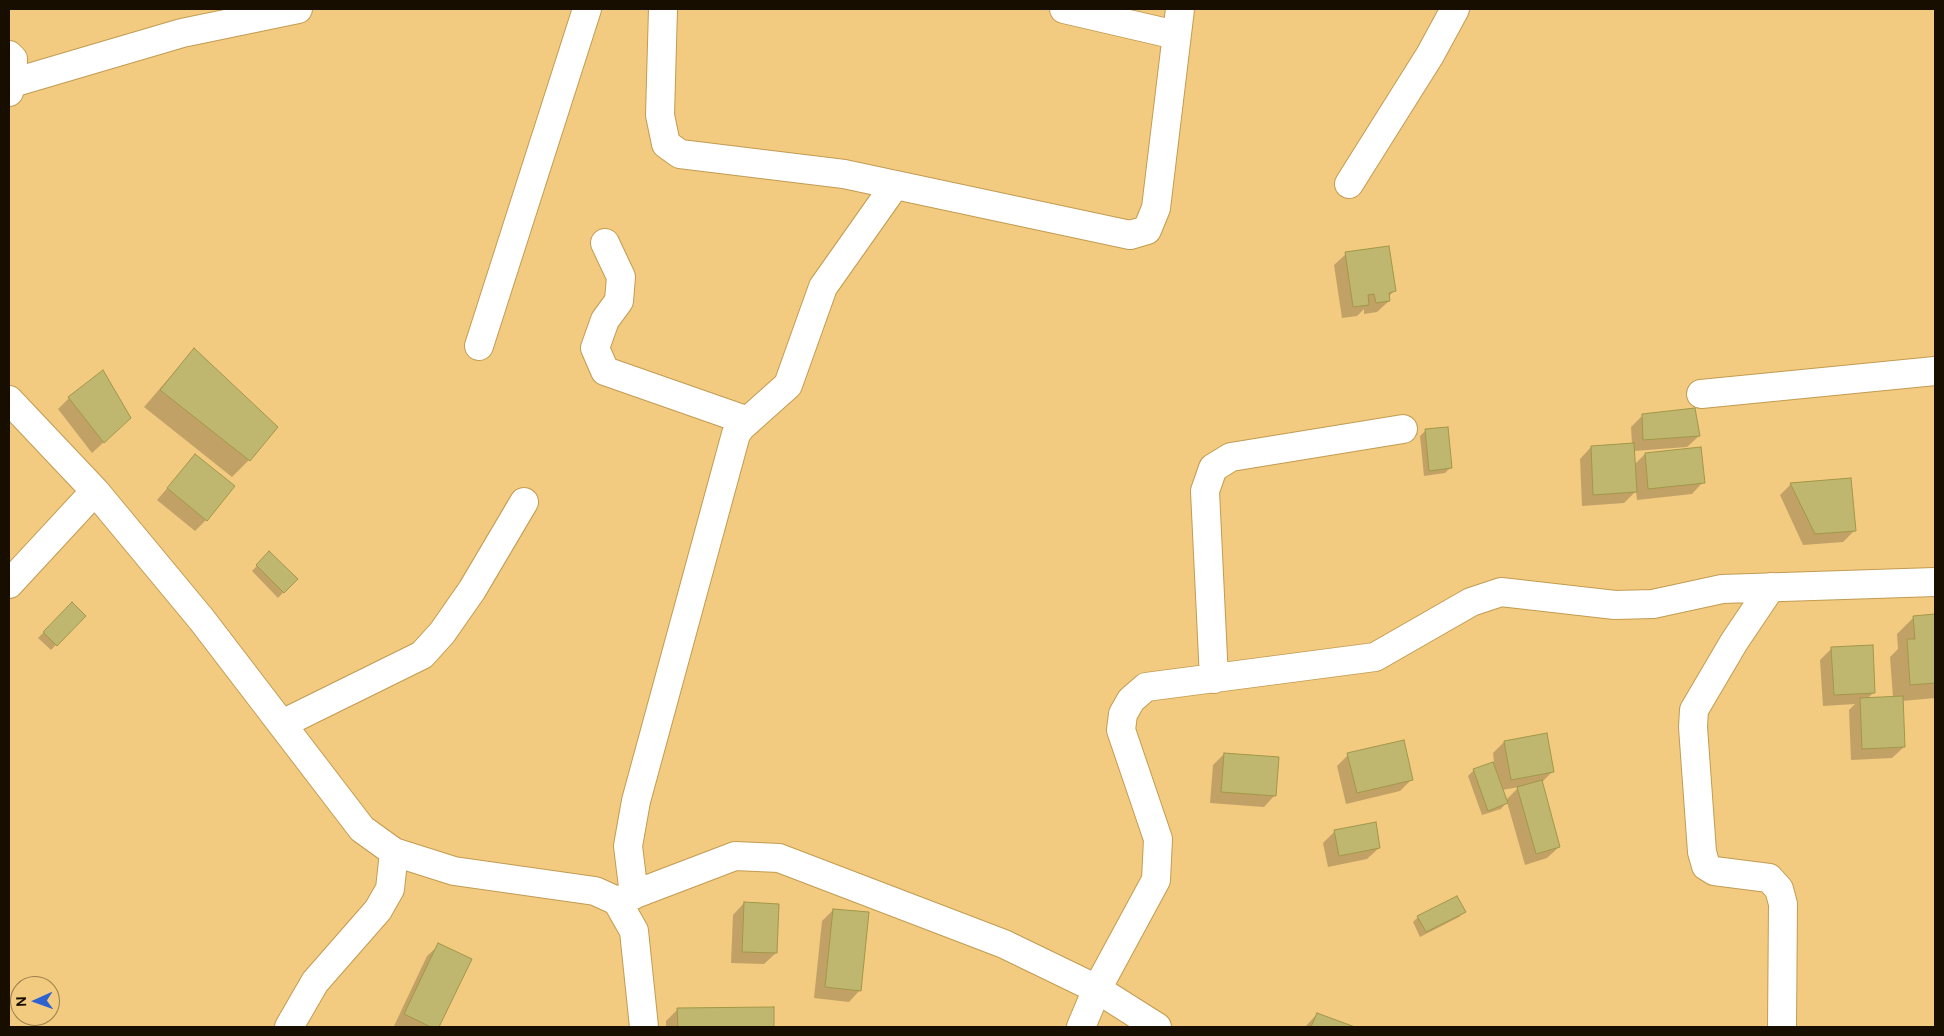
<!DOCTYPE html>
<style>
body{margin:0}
#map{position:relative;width:1944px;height:1036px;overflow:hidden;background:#f2ca80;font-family:"DM Sans",sans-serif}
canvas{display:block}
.frame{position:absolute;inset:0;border:10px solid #180e00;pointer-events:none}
.north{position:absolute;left:10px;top:976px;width:50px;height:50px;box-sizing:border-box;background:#f2ca80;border:1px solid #9b7f4d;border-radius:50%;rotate:268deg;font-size:14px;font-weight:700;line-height:20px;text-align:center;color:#180e00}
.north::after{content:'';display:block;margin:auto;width:18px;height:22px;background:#2d63d1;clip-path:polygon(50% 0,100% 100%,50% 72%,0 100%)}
</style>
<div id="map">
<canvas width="1944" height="1036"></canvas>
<div class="frame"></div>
<div class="north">N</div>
</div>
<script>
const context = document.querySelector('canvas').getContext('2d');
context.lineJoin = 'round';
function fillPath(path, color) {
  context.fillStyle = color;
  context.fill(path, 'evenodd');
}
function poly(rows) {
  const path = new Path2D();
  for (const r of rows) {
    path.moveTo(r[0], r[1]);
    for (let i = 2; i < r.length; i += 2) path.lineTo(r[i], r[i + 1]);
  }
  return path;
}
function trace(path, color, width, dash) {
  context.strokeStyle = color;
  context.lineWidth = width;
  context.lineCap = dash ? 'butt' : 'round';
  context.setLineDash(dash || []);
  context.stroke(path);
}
fillPath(poly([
 [1346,254,1394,291,1388,297,1389,301,1377,312,1364,314,1364,309,1357,316,1342,318,1334,265],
 [194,349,249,460,232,477,144,407],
 [69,398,118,429,92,453,58,409],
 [1643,415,1699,436,1687,447,1634,451,1634,465,1645,454,1700,449,1703,482,1692,494,1637,500,1636,491,1624,503,1582,506,1580,459,1591,447,1632,444,1631,427],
 [1426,430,1450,468,1445,473,1424,476,1420,436],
 [195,456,206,520,195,531,157,500],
 [1791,484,1855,530,1843,542,1803,545,1780,495],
 [269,553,296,579,278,598,252,571],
 [72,604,84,616,51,650,38,638],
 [1935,615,1935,698,1902,701,1904,747,1892,758,1851,760,1849,710,1855,704,1823,706,1820,660,1832,648,1874,692,1867,699,1893,697,1890,657,1898,649,1897,634,1914,617],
 [1546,735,1552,772,1541,783,1559,847,1547,858,1525,865,1507,802,1501,809,1482,815,1468,776,1474,770,1494,762,1493,753,1504,742],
 [1519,787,1505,801,1502,790],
 [1224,754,1275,795,1264,807,1210,803,1213,765],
 [1348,755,1412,779,1400,791,1346,804,1337,766],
 [1335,831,1379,848,1367,859,1328,867,1323,843],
 [744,903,776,953,764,964,731,963,733,915],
 [833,910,860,990,849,1002,814,998,822,921],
 [1464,912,1459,917,1420,937,1413,922,1418,917],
 [439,945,470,960,437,1027,394,1026,427,956],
 [773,1008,773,1027,666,1027,666,1021,678,1009],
 [1317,1014,1352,1027,1305,1027]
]), '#0003');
const building = poly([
 [1389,246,1396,291,1389,293,1390,301,1376,303,1374,294,1368,295,1369,305,1353,307,1345,252,1389,246],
 [194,348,278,427,250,461,160,390,194,348],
 [103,370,131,418,104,443,68,397,103,370],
 [1695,408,1700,436,1643,440,1642,414,1695,408],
 [1448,427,1452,468,1429,471,1425,429,1448,427],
 [1634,443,1637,492,1593,495,1591,446,1634,443],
 [1701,447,1705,483,1648,489,1645,453,1701,447],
 [195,454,235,486,207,521,167,488,195,454],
 [1851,478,1856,531,1815,534,1790,483,1851,478],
 [269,551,298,579,284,593,256,565,269,551],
 [72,602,86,616,57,646,43,632,72,602],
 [1935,614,1935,683,1910,685,1907,639,1915,639,1913,616,1935,614],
 [1873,645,1875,693,1834,695,1831,647,1873,645],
 [1903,696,1905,747,1862,749,1860,698,1903,696],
 [1547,733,1554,772,1511,780,1504,741,1547,733],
 [1404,740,1413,780,1357,793,1347,753,1404,740],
 [1224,753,1279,757,1276,796,1221,792,1224,753],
 [1493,762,1508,803,1488,811,1473,769,1493,762],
 [1542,780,1560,847,1536,854,1517,787,1542,780],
 [1376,822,1380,848,1339,856,1334,830,1376,822],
 [1457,896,1466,912,1426,932,1417,916,1457,896],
 [744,902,779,904,777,953,742,952,744,902],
 [833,909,869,912,861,991,825,987,833,909],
 [438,943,472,959,439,1027,431,1027,404,1014,438,943],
 [774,1007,774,1027,678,1027,677,1008,774,1007],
 [1317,1013,1355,1027,1311,1027,1317,1013]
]);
fillPath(building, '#bfb770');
trace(building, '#a19747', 1);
const street = poly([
 [663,9,660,115,666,144,680,154,844,174,1130,235,1147,230,1156,208,1180,9],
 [1064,9,1176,35],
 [9,55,13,59,12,83,9,92],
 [12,83,182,33,298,9],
 [1349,184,1430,55,1455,9],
 [605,243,621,277,619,301,605,320,595,348,605,371,748,421],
 [479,346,587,9],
 [1701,394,1935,371],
 [9,400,95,491,202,620,362,829,394,852,454,871,595,891,617,901,634,931,644,1027],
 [9,584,95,491],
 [1771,587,1734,642,1694,710,1693,727,1702,852,1706,866,1714,871,1769,878,1779,889,1783,904,1782,1027],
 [1214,679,1205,491,1213,468,1231,457,1403,429],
 [282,724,422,655,442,633,472,590,524,502],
 [634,895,628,846,636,801,736,434,741,427,788,385,823,287,895,185],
 [617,901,735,856,779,858,1004,944,1097,989,1157,1027],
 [289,1027,315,982,378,910,390,889,394,852],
 [1081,1027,1097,989,1156,880,1158,839,1121,730,1123,714,1131,700,1146,687,1375,657,1471,602,1501,592,1615,605,1653,604,1722,589,1935,582]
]);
trace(street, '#c29c52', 30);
trace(street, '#fff', 28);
</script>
